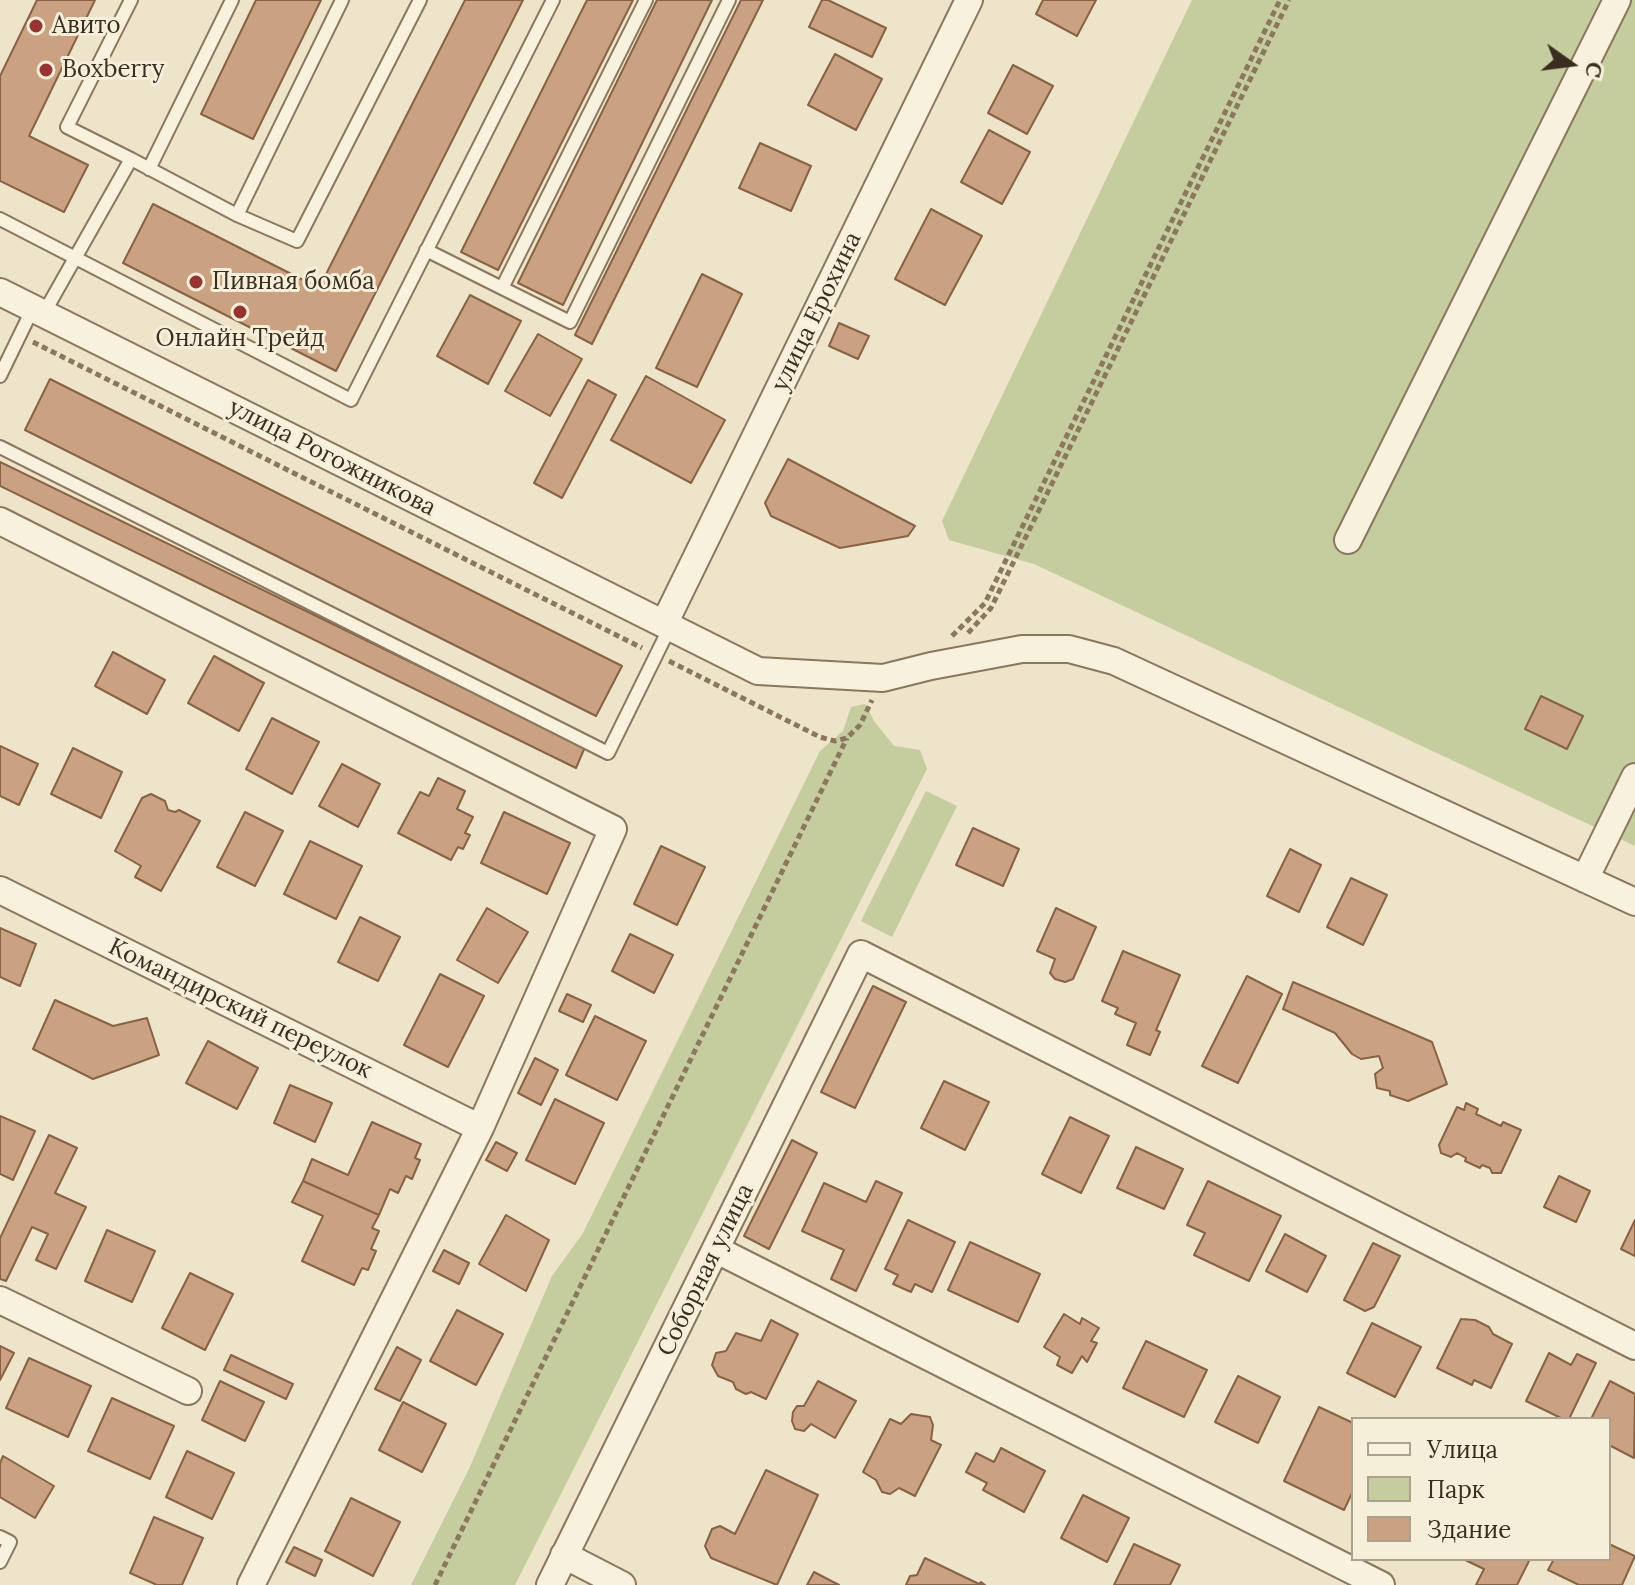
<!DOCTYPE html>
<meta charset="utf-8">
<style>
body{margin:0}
#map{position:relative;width:1635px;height:1585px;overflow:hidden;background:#ede4c9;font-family:Lora,serif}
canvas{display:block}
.legend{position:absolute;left:1351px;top:1417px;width:260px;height:144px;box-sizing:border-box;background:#f5eed9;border:2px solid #aba18f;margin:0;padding:10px 14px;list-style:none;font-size:24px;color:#3b2e21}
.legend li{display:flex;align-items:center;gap:16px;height:40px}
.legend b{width:40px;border:2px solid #aba18f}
.north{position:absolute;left:1531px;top:24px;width:80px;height:80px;-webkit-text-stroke:6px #f5eed9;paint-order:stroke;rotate:104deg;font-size:22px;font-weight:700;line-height:32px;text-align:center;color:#3b2e21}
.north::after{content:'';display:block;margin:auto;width:28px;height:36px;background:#3b2e21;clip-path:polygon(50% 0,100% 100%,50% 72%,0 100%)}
</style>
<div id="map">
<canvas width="1635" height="1585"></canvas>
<ul class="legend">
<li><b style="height:10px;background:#f8f1dd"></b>Улица</li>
<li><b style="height:22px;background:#c5cc9d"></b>Парк</li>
<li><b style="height:22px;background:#caa281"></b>Здание</li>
</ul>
<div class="north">С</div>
</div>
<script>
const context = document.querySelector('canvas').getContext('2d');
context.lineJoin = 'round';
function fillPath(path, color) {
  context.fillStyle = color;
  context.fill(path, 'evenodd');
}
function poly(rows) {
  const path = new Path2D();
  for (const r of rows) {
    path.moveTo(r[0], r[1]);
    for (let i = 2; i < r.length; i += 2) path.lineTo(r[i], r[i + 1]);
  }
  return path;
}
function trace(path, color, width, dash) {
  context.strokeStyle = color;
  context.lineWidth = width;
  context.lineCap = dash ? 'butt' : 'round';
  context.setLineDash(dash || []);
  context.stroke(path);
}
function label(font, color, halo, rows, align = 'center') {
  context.font = font + ' Lora,serif';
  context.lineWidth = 6;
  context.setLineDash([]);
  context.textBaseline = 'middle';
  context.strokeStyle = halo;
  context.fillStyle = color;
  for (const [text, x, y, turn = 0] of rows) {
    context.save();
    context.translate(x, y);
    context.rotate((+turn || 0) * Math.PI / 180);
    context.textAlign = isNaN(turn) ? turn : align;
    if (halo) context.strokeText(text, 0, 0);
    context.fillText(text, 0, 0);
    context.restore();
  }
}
fillPath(poly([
 [1192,0,1635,0,1635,846,1034,564,949,540,942,521],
 [865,704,874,721,894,746,920,750,927,769,515,1585,411,1585,469,1469,552,1276,583,1233,820,751,843,731,851,707],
 [926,791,957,806,892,937,861,921]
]), '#c5cc9d');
const building = poly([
 [37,0,95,0,29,136,88,165,64,212,0,181,0,76,37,0],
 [256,0,321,0,253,139,201,114,256,0],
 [465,0,523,0,336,371,123,263,153,204,319,288,465,0],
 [587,0,633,0,498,270,461,252,587,0],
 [657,0,712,0,563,305,518,283,657,0],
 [741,0,763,0,592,344,575,335,741,0],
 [822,0,828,0,886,28,872,57,809,27,822,0],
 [1043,0,1096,0,1077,36,1036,14,1043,0],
 [835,54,882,79,856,130,808,105,835,54],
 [1013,65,1053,86,1027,134,988,113,1013,65],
 [989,130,1030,152,1002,204,961,182,989,130],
 [760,143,811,166,791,211,739,188,760,143],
 [931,209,982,236,945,305,895,279,931,209],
 [702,274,742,294,697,387,656,368,702,274],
 [470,295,521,321,488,384,437,356,470,295],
 [839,323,869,336,858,359,829,346,839,323],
 [538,334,582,359,550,416,505,391,538,334],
 [646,376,725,420,691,483,611,440,646,376],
 [50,379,622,666,596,716,25,430,50,379],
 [588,380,616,395,562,498,534,483,588,380],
 [788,459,915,526,908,536,840,548,771,516,765,503,788,459],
 [0,462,585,747,576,768,0,486,0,462],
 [113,652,165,680,147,714,95,686,113,652],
 [214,656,264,683,239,731,188,703,214,656],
 [1541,696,1583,716,1567,749,1525,729,1541,696],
 [272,718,319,742,292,794,246,769,272,718],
 [0,746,38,764,19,805,0,796,0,746],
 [73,748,122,772,101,818,51,794,73,748],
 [342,764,380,784,358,827,319,806,342,764],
 [438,778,465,791,457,809,473,817,465,833,470,835,463,849,458,847,451,860,398,833,420,792,429,796,438,778],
 [151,794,165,801,168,810,175,812,179,810,200,821,161,891,135,877,141,866,115,851,142,798,151,794],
 [245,812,283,831,255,886,217,867,245,812],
 [504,812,570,843,547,894,481,863,504,812],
 [973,828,1019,849,1003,886,956,865,973,828],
 [310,841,362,866,336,919,284,894,310,841],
 [661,846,705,867,677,925,634,904,661,846],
 [1290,849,1321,865,1299,912,1267,896,1290,849],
 [1351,878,1387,895,1363,945,1327,927,1351,878],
 [487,908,528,932,498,983,457,960,487,908],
 [1056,908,1096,927,1073,979,1065,982,1055,979,1050,973,1055,959,1037,951,1056,908],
 [360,917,400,937,378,981,338,962,360,917],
 [0,928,36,944,20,986,0,977,0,928],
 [630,934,673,955,654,993,612,971,630,934],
 [1123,951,1180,975,1156,1030,1160,1032,1150,1055,1127,1045,1136,1023,1115,1014,1118,1008,1102,1001,1123,951],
 [440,974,484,996,448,1067,404,1045,440,974],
 [1247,976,1282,994,1238,1083,1202,1066,1247,976],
 [1293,982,1432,1042,1447,1084,1408,1101,1390,1095,1390,1091,1377,1088,1375,1074,1383,1068,1379,1056,1361,1059,1352,1054,1335,1033,1283,1009,1293,982],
 [873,986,906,1002,855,1108,821,1092,873,986],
 [567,994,591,1005,583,1022,559,1011,567,994],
 [55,1000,113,1026,147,1018,159,1055,93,1079,33,1049,55,1000],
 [595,1016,646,1041,617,1100,566,1075,595,1016],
 [208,1041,258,1068,237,1109,186,1083,208,1041],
 [535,1058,558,1070,541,1105,518,1093,535,1058],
 [944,1081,989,1102,965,1150,921,1128,944,1081],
 [290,1085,332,1103,315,1142,274,1123,290,1085],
 [555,1099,604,1123,575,1184,526,1160,555,1099],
 [1466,1103,1478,1109,1476,1114,1501,1126,1503,1122,1521,1130,1501,1173,1492,1173,1490,1168,1482,1165,1480,1168,1465,1161,1466,1158,1457,1153,1451,1157,1441,1153,1439,1145,1457,1107,1464,1110,1466,1103],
 [0,1116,35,1131,13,1180,0,1174,0,1116],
 [1070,1117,1109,1136,1081,1193,1042,1174,1070,1117],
 [372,1122,421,1144,415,1158,420,1160,412,1179,406,1176,398,1193,390,1189,379,1215,303,1181,312,1159,348,1175,372,1122],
 [49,1135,77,1148,55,1193,86,1207,56,1269,36,1260,48,1234,32,1227,6,1281,0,1279,0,1238,49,1135],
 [792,1140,817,1153,769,1249,744,1236,792,1140],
 [496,1142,517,1153,507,1171,486,1160,496,1142],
 [1136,1147,1183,1169,1164,1209,1117,1188,1136,1147],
 [1559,1176,1590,1191,1576,1222,1544,1207,1559,1176],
 [303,1181,379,1215,372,1228,379,1231,371,1249,376,1251,368,1270,362,1268,354,1285,302,1261,323,1216,292,1202,303,1181],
 [876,1181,902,1193,856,1291,831,1279,844,1250,802,1231,824,1183,866,1202,876,1181],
 [1208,1181,1281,1216,1249,1281,1194,1255,1205,1233,1187,1225,1208,1181],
 [506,1215,549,1240,526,1291,479,1264,506,1215],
 [908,1220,955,1242,932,1292,915,1284,911,1292,893,1284,898,1275,885,1269,908,1220],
 [1635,1220,1635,1256,1621,1249,1635,1220],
 [107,1230,155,1251,132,1302,85,1281,107,1230],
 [1285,1234,1326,1256,1307,1292,1266,1271,1285,1234],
 [970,1242,1040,1274,1018,1322,948,1290,970,1242],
 [1373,1243,1400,1256,1374,1307,1365,1311,1344,1300,1373,1243],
 [444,1250,469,1263,459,1284,433,1271,444,1250],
 [190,1273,233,1294,205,1350,162,1328,190,1273],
 [457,1310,503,1334,476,1385,430,1361,457,1310],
 [1064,1314,1080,1324,1082,1318,1099,1328,1091,1341,1097,1343,1087,1362,1082,1356,1072,1373,1057,1365,1060,1357,1044,1347,1064,1314],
 [1461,1319,1475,1320,1489,1327,1493,1334,1512,1344,1491,1388,1474,1380,1472,1385,1437,1368,1461,1319],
 [771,1320,798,1334,766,1399,751,1392,746,1394,736,1389,733,1382,718,1376,712,1365,716,1353,726,1351,736,1333,761,1341,771,1320],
 [1372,1323,1421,1347,1395,1397,1347,1373,1372,1323],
 [1146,1341,1207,1370,1184,1417,1123,1388,1146,1341],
 [0,1346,14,1353,0,1380,0,1346],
 [397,1347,421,1360,400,1401,375,1389,397,1347],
 [1549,1353,1571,1365,1577,1354,1596,1363,1569,1419,1563,1419,1526,1401,1549,1353],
 [231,1355,293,1384,286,1399,224,1370,231,1355],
 [29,1358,91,1386,68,1437,6,1408,29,1358],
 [1238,1376,1280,1397,1258,1443,1215,1422,1238,1376],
 [220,1381,264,1402,245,1441,202,1420,220,1381],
 [818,1381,856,1401,835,1438,811,1424,804,1431,795,1429,792,1421,793,1412,797,1406,804,1406,818,1381],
 [1610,1381,1635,1394,1634,1458,1609,1445,1609,1419,1591,1419,1610,1381],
 [112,1398,174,1426,150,1479,88,1451,112,1398],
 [403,1402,446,1424,422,1472,379,1450,403,1402],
 [1319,1407,1353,1423,1353,1491,1344,1510,1284,1481,1319,1407],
 [911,1414,930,1417,933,1425,931,1440,941,1445,915,1496,899,1488,890,1494,882,1492,876,1480,863,1472,890,1419,901,1424,911,1414],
 [1001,1448,1045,1471,1024,1512,983,1490,987,1483,966,1472,976,1453,994,1462,1001,1448],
 [187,1451,234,1473,212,1519,166,1497,187,1451],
 [3,1456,54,1486,35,1518,0,1497,0,1463,3,1456],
 [766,1470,818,1495,777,1585,711,1558,705,1546,712,1529,720,1526,735,1534,766,1470],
 [1083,1495,1129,1518,1107,1562,1061,1538,1083,1495],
 [351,1498,400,1522,373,1576,325,1551,351,1498],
 [154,1517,203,1538,182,1585,157,1585,130,1573,154,1517],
 [1134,1544,1180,1565,1170,1585,1114,1585,1134,1544],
 [1609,1544,1635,1556,1622,1585,1579,1585,1548,1570,1554,1559,1609,1559,1609,1544],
 [294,1547,322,1560,315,1576,286,1562,294,1547],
 [925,1558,979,1584,981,1582,985,1585,906,1585,910,1576,917,1575,925,1558],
 [1463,1559,1530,1559,1517,1585,1476,1585,1484,1569,1463,1559],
 [814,1572,839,1585,807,1585,814,1572]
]);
fillPath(building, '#caa281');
trace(building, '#886245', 2);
const service = poly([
 [131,159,67,127,131,0],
 [149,169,232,0],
 [237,215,342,0],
 [0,219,351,400,553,0],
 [426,250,570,322,729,0],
 [502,288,646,0],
 [44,313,131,159,237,215,297,241,420,0],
 [0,376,33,308],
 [0,447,608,753,670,627],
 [0,1537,10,1542,0,1562]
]);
const minor = poly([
 [0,292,758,671,883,678,931,666,1022,649,1069,649,1114,661,1635,902],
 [0,521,613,829,480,1128,251,1585],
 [1348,540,1617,0],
 [664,624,969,0],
 [1585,879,1635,777],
 [0,890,480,1128],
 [717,1250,1381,1585],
 [0,1300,188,1391],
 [564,1555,622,1585],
 [550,1585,861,954,1635,1346]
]);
trace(service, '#8a775e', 16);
trace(minor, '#8a775e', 30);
trace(poly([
 [33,342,642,648],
 [968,633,991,608,1289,0],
 [952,636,985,603,1280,0],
 [669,661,820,737,835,741,847,738,860,725,872,700],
 [435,1585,847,738]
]), '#8a775e', 5, [6, 4]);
trace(service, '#f8f1dd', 12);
trace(minor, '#f8f1dd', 26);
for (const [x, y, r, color] of [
 [36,26,8,"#973330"],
 [46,70,8,"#973330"],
 [196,282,8,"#973330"],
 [240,312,8,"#973330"]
]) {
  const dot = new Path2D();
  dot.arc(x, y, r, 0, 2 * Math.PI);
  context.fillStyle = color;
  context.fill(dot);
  trace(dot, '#f5eed9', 3);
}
label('24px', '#3b2e21', '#f5eed9', [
 ["Авито",52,26],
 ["Boxberry",62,70],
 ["Пивная бомба",212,282],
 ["Онлайн Трейд",240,339,"center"]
], 'left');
label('24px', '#3b2e21', '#f5eed9', [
 ["улица Ерохина",817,312,-64],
 ["улица Рогожникова",332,458,27],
 ["Командирский переулок",240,1009,26],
 ["Соборная улица",706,1270,-64]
]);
</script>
